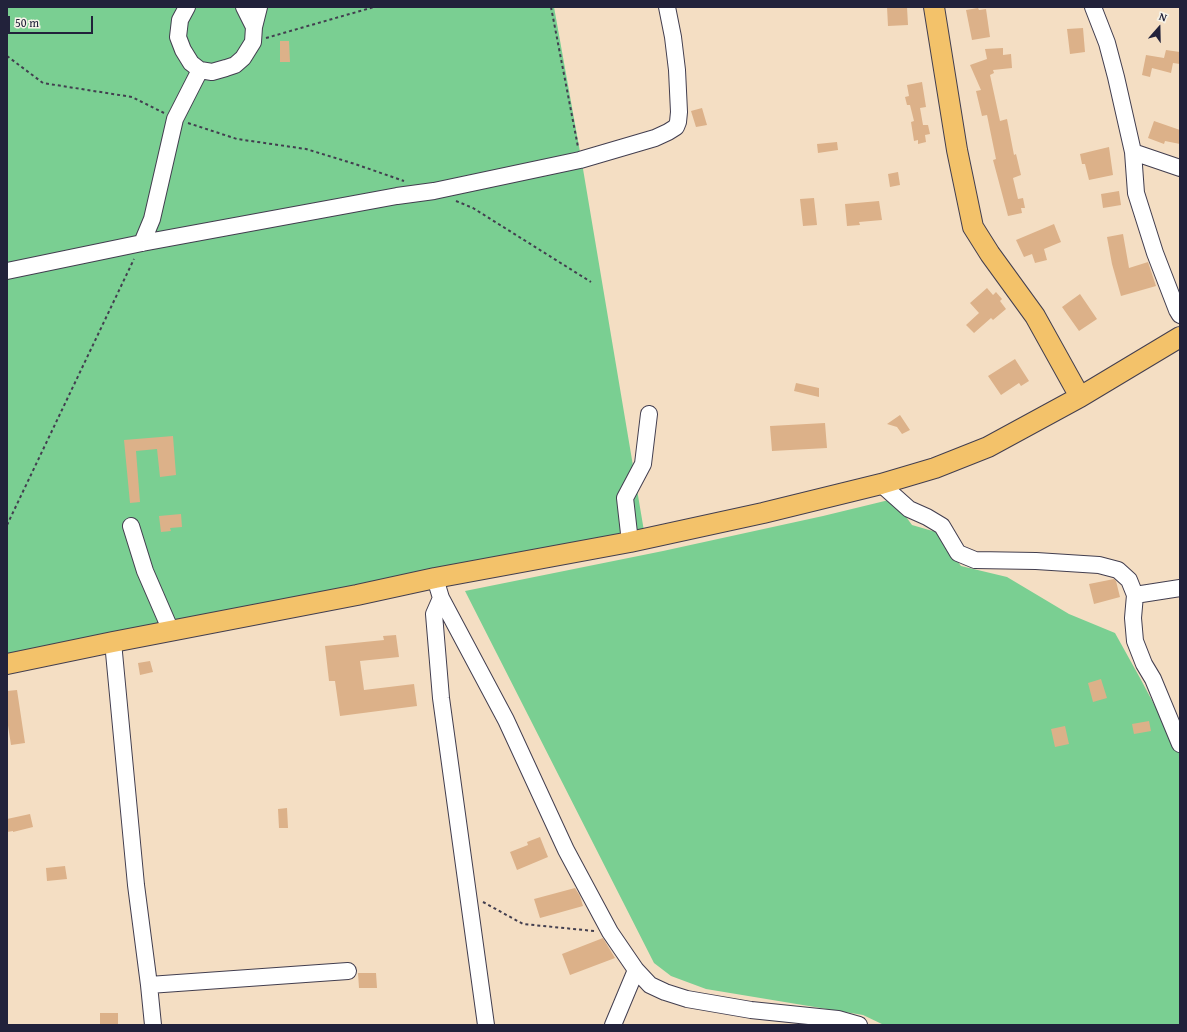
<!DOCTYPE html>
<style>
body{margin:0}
#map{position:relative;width:1187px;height:1032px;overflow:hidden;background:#f4dec3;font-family:"Gentium Book Plus",serif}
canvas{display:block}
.frame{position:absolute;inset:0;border:8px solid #22223b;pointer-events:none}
.north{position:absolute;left:1139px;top:8px;width:40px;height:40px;-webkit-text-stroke:3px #f7f3e8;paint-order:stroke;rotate:20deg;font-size:11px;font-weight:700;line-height:16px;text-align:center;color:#22223b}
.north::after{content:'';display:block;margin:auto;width:14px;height:18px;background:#22223b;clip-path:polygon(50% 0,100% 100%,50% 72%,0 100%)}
.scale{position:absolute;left:8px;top:16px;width:85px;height:18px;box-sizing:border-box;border:2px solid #22223b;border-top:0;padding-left:5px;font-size:12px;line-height:14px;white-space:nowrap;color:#22223b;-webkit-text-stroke:3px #f7f3e8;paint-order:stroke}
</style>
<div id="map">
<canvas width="1187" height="1032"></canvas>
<div class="frame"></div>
<div class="north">N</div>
<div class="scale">50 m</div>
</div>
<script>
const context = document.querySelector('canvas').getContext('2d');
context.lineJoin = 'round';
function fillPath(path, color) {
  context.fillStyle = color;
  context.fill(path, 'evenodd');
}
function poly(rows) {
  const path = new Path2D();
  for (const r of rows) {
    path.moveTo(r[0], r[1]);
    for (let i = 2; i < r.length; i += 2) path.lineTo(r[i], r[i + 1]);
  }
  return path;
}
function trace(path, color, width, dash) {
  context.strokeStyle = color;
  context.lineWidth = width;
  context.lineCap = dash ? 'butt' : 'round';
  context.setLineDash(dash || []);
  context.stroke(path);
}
fillPath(poly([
 [7,7,554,7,582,163,645,537,7,661],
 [893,499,912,525,936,532,961,566,1007,577,1069,614,1115,633,1140,678,1180,753,1180,1025,884,1025,863,1015,706,989,671,976,654,963,465,591,663,551,823,516]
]), '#7acf92');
fillPath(poly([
 [887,7,907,7,908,25,888,26],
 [978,8,979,10,986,9,990,37,972,40,966,10],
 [1083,28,1085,52,1070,54,1067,29],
 [280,41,289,41,290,62,280,62],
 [1003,48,1003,55,1011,54,1012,68,993,70,994,73,990,75,1000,121,1007,119,1014,155,1016,154,1021,175,1013,178,1018,199,1023,198,1025,208,1021,208,1022,213,1008,216,993,160,996,159,987,115,982,116,976,91,981,90,970,65,987,59,985,49],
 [1166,50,1180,52,1180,64,1173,63,1171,73,1152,68,1150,77,1142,75,1146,55,1164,58],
 [922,82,926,107,920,108,923,125,928,125,930,134,925,135,926,142,918,144,918,140,914,141,911,122,914,121,910,105,907,105,905,97,909,96,907,85],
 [702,108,707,125,696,127,691,111],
 [1154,121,1180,130,1180,144,1165,141,1164,144,1148,138],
 [837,142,838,150,818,153,817,144],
 [1109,147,1113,175,1089,180,1085,164,1082,164,1080,154],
 [898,172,900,185,890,187,888,174],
 [1119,191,1121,205,1103,208,1101,194],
 [814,198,817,225,803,226,800,199],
 [879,201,882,220,859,222,860,225,847,226,845,204],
 [1054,224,1061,242,1044,249,1047,260,1035,263,1032,254,1024,257,1016,240],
 [1123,234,1129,268,1148,262,1156,286,1121,296,1112,264,1107,237],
 [987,288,993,295,996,292,1002,299,1000,301,1006,309,993,320,991,318,974,333,966,325,979,313,970,303],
 [1080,294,1097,319,1079,331,1062,307],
 [1015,359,1029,381,1021,386,1019,383,1001,395,988,376],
 [796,383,819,388,819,397,794,391],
 [900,415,910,430,902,434,897,427,887,424],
 [825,423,827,448,772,451,770,426],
 [173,436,176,475,160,477,157,449,136,451,140,502,130,503,124,440],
 [181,514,182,527,170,528,171,531,161,532,159,516],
 [1114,579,1116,581,1120,597,1094,604,1089,584],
 [396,635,399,657,360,661,364,690,414,684,417,706,340,716,335,681,329,681,325,646,384,640,383,636],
 [150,661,153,672,140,675,138,663],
 [1101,679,1107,698,1093,702,1088,683],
 [17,690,25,743,11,745,7,719,7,691],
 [1149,721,1151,731,1134,734,1132,724],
 [1065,726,1069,744,1055,747,1051,729],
 [287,808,288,828,279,828,278,809],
 [30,814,33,827,13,832,13,831,7,832,7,819],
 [540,837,548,857,517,870,510,852,528,845,527,842],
 [65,866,67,879,47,881,46,868],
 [575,888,580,896,583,906,540,918,534,899],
 [603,938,615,958,570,975,562,954],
 [358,973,376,973,377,988,359,988],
 [100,1013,118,1013,118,1025,100,1025]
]), '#dcb189');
const minor = poly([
 [187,7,180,20,178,37,183,50,191,63,200,70,212,72,226,68,235,65,243,58,253,42,254,27,244,7],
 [1093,7,1107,43,1116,77,1133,152,1136,193,1155,253,1177,310,1180,315],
 [254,27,259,7],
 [1133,152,1180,168],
 [142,243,152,219,175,119,200,70],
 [7,271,142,243,397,196,434,191,580,160,655,138,668,132,676,127,678,122,679,112,677,70,673,37,667,7],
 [881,484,909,509,927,517,942,526,958,553,975,560,1036,561,1099,565,1118,570,1129,580,1135,595,1133,618,1135,641,1144,664,1153,679,1180,744],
 [131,526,145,571,171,631],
 [630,542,625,498,643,464,649,414],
 [435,578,441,598,506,720,566,850,610,932,636,970,650,985,665,992,687,999,751,1010,838,1019,859,1025],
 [1135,595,1180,588],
 [441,598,434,614,441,698,486,1025],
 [113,642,136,885,149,985,153,1025],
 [149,985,348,971],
 [613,1025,636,970]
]);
const major = poly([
 [934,7,957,150,973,227,990,254,1035,316,1080,397],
 [7,664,113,642,357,595,435,578,630,542,763,513,881,484,935,468,988,447,1080,397,1180,337]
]);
trace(minor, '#423e4f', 18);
trace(major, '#423e4f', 22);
trace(poly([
 [551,7,578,147],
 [266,38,374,7],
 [7,56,43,83,132,97,164,113],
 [188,123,237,139,306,149,355,164,404,181],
 [456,201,473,208,591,282],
 [7,525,134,259],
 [483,902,523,924,594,931]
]), '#423e4f', 2, [3, 3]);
trace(minor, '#fff', 16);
trace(major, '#f3c26a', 20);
</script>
